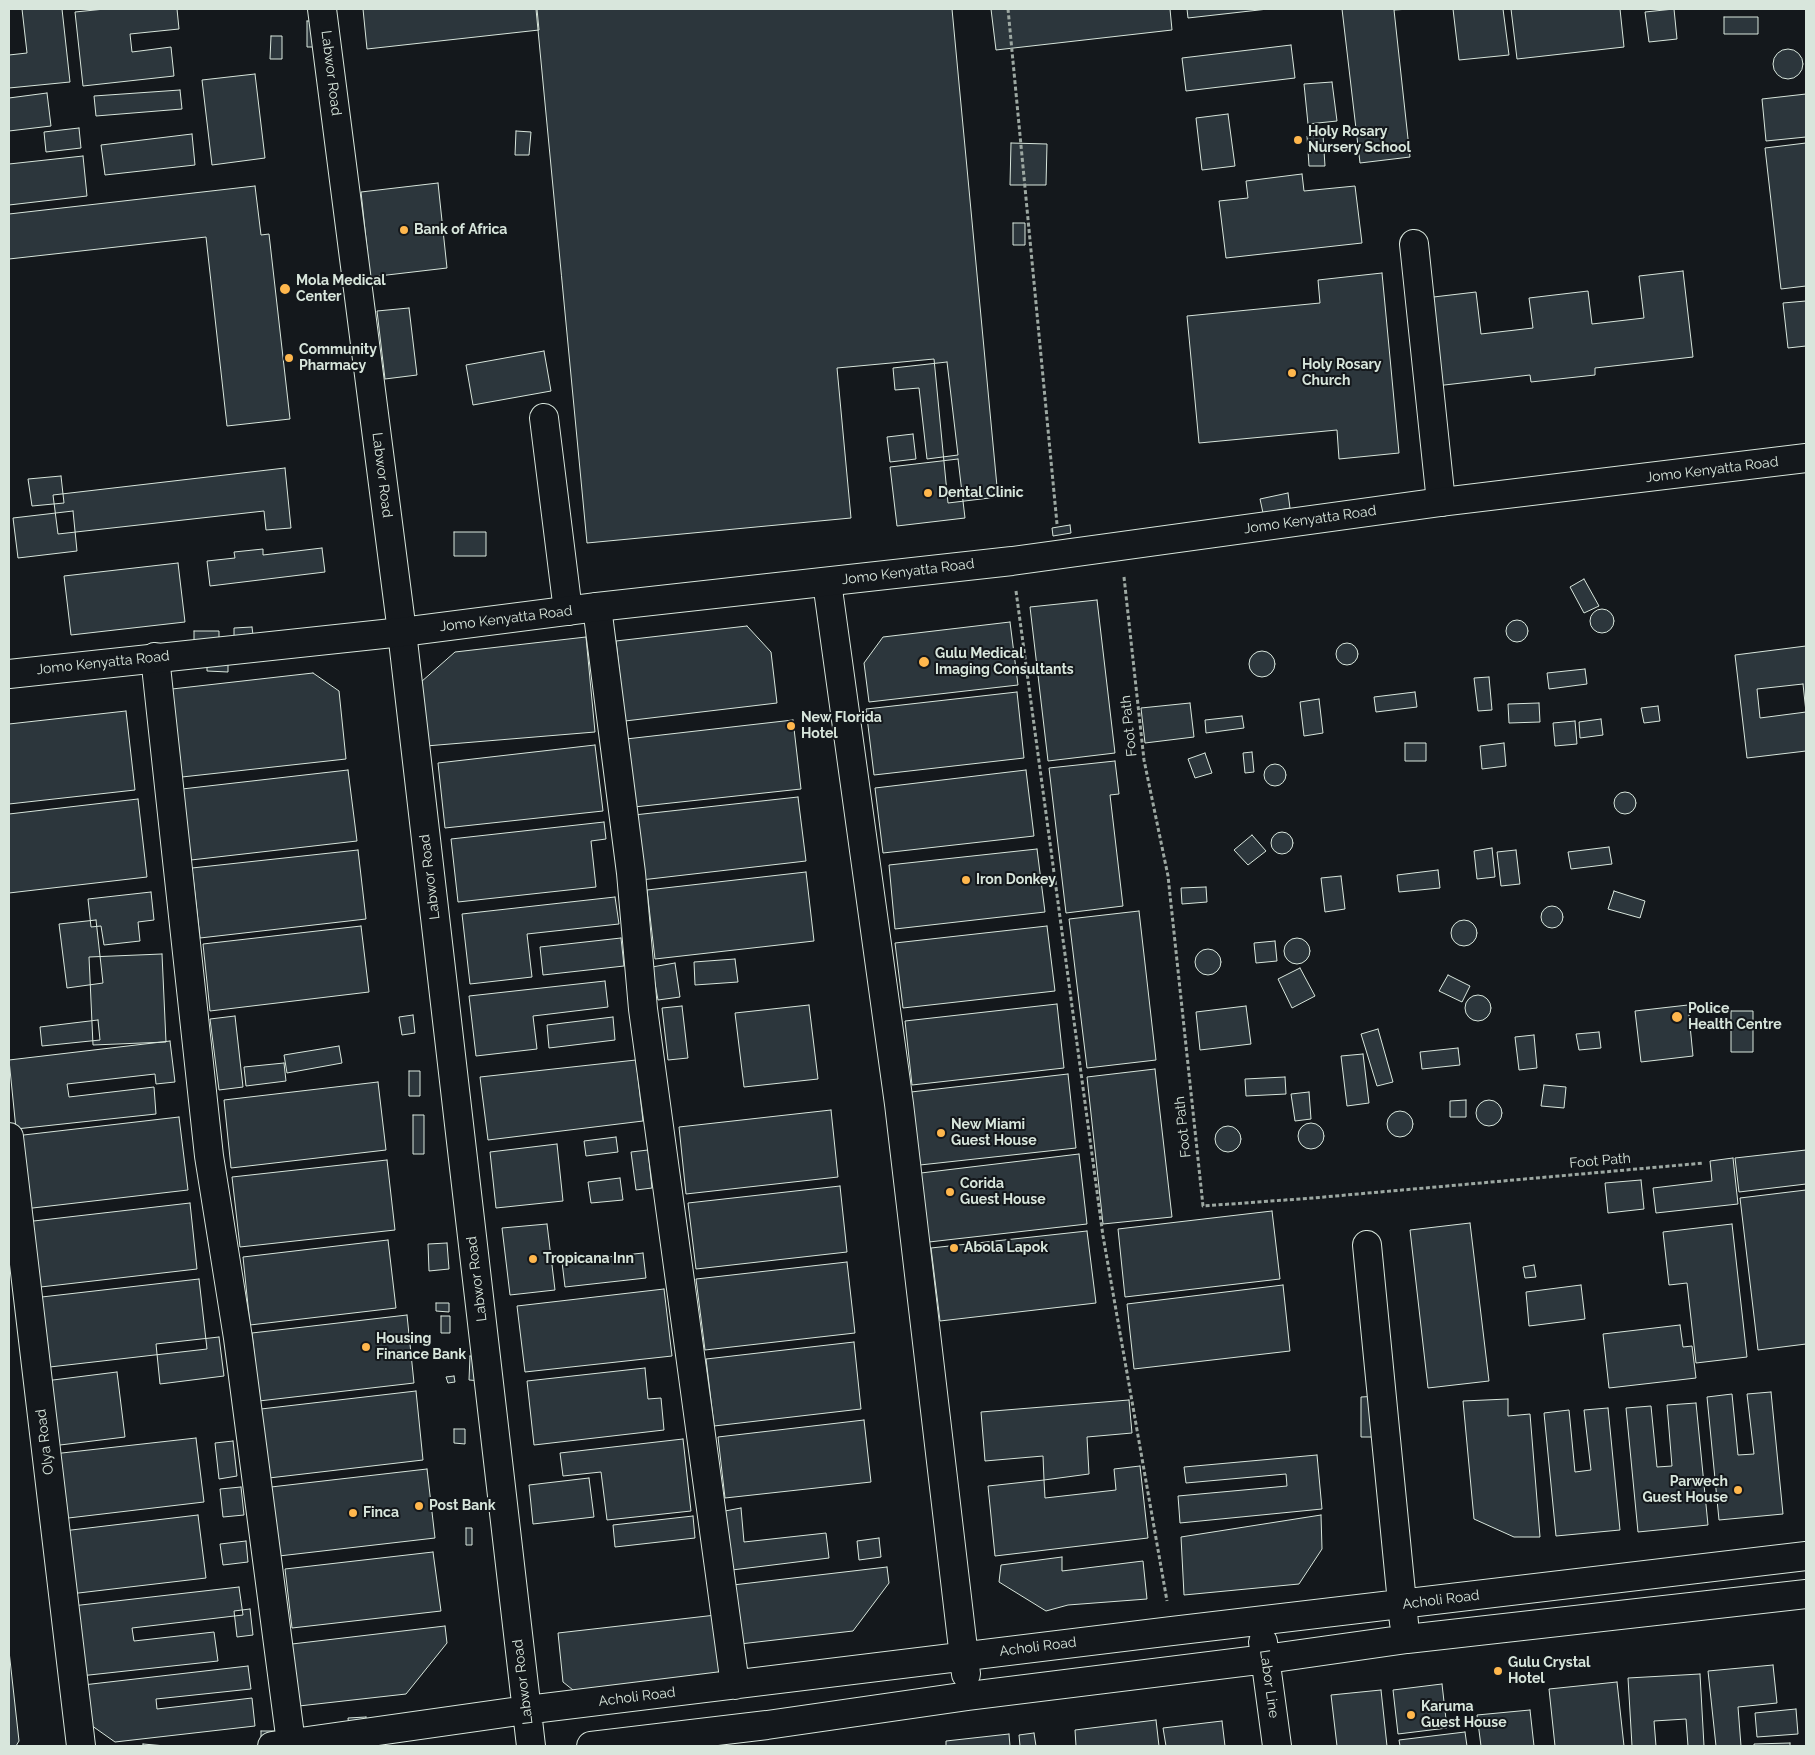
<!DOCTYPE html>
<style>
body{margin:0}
#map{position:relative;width:1815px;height:1755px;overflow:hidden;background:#14181c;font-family:Raleway,sans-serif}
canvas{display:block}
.frame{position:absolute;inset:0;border:10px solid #d8e6dc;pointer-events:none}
</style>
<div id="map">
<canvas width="1815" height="1755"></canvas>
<div class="frame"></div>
</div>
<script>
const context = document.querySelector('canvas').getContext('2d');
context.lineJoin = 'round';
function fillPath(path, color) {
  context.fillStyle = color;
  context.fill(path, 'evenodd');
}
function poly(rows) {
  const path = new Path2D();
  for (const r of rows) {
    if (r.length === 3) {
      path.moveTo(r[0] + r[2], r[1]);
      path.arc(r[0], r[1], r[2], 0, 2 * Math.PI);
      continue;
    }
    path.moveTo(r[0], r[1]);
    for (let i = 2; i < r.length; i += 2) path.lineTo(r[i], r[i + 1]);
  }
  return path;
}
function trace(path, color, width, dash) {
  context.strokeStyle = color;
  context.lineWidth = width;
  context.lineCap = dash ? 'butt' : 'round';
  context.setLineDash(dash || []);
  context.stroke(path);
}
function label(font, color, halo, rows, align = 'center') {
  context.font = font + ' Raleway,sans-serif';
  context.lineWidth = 4;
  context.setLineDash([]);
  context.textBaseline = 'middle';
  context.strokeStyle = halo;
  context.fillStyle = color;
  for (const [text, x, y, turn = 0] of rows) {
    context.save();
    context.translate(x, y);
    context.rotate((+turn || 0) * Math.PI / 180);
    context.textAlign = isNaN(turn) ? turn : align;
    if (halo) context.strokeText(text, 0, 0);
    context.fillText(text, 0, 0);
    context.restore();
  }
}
const building = poly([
 [22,9,62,9,70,82,9,88,9,55,27,53,22,9],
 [105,9,177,9,179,29,130,34,132,52,171,47,174,76,83,86,75,12,105,9],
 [363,9,537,9,539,30,367,49,363,9],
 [536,9,952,9,998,497,948,503,934,359,837,368,851,518,587,543,536,9],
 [991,9,1170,9,1172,30,996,50,991,9],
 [1187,9,1268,9,1188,18,1187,9],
 [1342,9,1410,9,1394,10,1410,157,1360,163,1342,9],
 [1453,9,1503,9,1509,55,1459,60,1453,9],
 [1511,9,1620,9,1624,47,1517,59,1511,9],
 [1674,9,1677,39,1649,42,1645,12,1674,9],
 [1724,17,1758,17,1758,34,1724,34,1724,17],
 [307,21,322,21,322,47,307,47,307,21],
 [271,36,282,36,282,59,270,59,271,36],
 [1291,45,1295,78,1186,91,1182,58,1291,45],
 [1788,64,15],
 [255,74,265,158,212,165,202,80,255,74],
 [1332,82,1337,121,1308,124,1304,84,1332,82],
 [180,90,182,109,96,116,94,96,180,90],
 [47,93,51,126,9,131,9,98,47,93],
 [1806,94,1806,137,1766,141,1762,99,1806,94],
 [1228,114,1235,166,1202,170,1196,118,1228,114],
 [79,128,81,148,46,152,44,132,79,128],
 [516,131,531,132,529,155,515,155,516,131],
 [192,134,195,165,105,175,101,145,192,134],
 [1323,135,1325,166,1309,166,1307,136,1323,135],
 [1011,143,1047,144,1046,185,1010,185,1011,143],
 [1806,143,1806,286,1781,289,1765,148,1806,143],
 [83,156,87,196,9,205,9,164,83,156],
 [1302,174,1304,191,1355,186,1362,243,1226,258,1219,201,1248,198,1246,181,1302,174],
 [438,183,447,268,370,277,361,192,438,183],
 [255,186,261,235,269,234,290,419,227,426,206,237,9,259,9,214,255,186],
 [1013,223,1025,223,1025,245,1013,245,1013,223],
 [1683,271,1693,357,1595,368,1595,375,1531,382,1530,375,1436,386,1425,298,1476,292,1481,334,1533,328,1529,298,1588,291,1592,324,1644,318,1639,276,1683,271],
 [1382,273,1399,453,1339,459,1337,430,1199,443,1187,316,1320,303,1318,280,1382,273],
 [1806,301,1806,346,1788,348,1783,303,1806,301],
 [409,308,417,375,385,379,377,311,409,308],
 [544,351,551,391,473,405,466,365,544,351],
 [947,362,958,455,927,459,919,388,895,390,893,368,947,362],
 [913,434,916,459,890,462,887,437,913,434],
 [958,459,965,518,897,526,890,467,958,459],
 [285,468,291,528,266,530,264,511,58,534,53,495,285,468],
 [61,476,64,503,32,506,28,479,61,476],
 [1288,493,1290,508,1263,513,1260,499,1288,493],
 [73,511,77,551,18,558,13,518,73,511],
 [1070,525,1071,533,1053,536,1052,528,1070,525],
 [454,532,486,532,486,556,454,556,454,532],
 [322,548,325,572,210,586,207,561,235,558,234,552,263,549,263,555,322,548],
 [178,563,185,622,71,635,64,576,178,563],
 [1584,579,1599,606,1584,613,1570,587,1584,579],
 [1097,600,1115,753,1048,761,1030,607,1097,600],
 [1602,621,12],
 [1517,631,11],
 [1010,622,1018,685,869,702,864,663,883,637,1010,622],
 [747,626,771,652,777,703,625,721,616,641,747,626],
 [252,627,253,635,234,636,234,628,252,627],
 [194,631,219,631,219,642,194,642,194,631],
 [586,637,595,732,426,746,421,682,455,652,586,637],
 [1347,654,11],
 [1806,646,1806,751,1747,758,1735,655,1806,646],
 [1803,684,1806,712,1760,718,1757,689,1803,684],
 [1262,664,13],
 [207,661,228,663,228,672,207,671,207,661],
 [1585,669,1587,684,1549,689,1547,673,1585,669],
 [313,673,339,691,346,759,182,777,172,689,313,673],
 [1489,677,1492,710,1478,711,1474,678,1489,677],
 [1017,692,1024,758,874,775,866,709,1017,692],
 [1415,692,1417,707,1376,712,1374,697,1415,692],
 [1319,699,1323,733,1304,736,1300,702,1319,699],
 [1190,703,1194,737,1145,743,1141,708,1190,703],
 [1539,703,1540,722,1509,723,1508,704,1539,703],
 [1658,706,1660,721,1644,723,1641,708,1658,706],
 [126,711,135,790,9,804,9,724,126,711],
 [1242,716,1244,728,1206,733,1205,720,1242,716],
 [1601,719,1603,735,1580,738,1579,722,1601,719],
 [793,720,801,789,634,807,626,739,793,720],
 [1575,721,1577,744,1555,746,1553,723,1575,721],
 [1405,743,1426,743,1426,761,1405,761,1405,743],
 [1504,743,1506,766,1482,769,1480,746,1504,743],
 [595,745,603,811,445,828,438,763,595,745],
 [1252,752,1254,772,1245,773,1243,753,1252,752],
 [1205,753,1212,773,1195,778,1188,759,1205,753],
 [1115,761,1119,794,1110,795,1123,906,1066,913,1049,768,1115,761],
 [1275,775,11],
 [348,770,357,841,191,860,182,789,348,770],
 [1026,770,1034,836,883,853,875,788,1026,770],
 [1625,803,11],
 [798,797,806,861,641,880,634,815,798,797],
 [138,799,147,877,9,893,9,814,138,799],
 [604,822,606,839,591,841,596,887,458,902,451,839,604,822],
 [1282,843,11],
 [1252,835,1266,851,1248,865,1234,850,1252,835],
 [1609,847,1612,864,1571,869,1568,852,1609,847],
 [1492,848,1495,877,1477,879,1474,851,1492,848],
 [1037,849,1045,912,895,929,889,865,1037,849],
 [358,850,366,919,200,938,192,868,358,850],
 [1516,850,1520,884,1501,886,1497,852,1516,850],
 [1438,870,1440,888,1399,892,1397,875,1438,870],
 [806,872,814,941,655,959,647,890,806,872],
 [1341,876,1345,909,1325,912,1321,878,1341,876],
 [1206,887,1207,902,1182,904,1181,888,1206,887],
 [1614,891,1645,901,1640,918,1608,909,1614,891],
 [151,892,154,920,138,922,140,941,104,945,101,926,91,927,88,899,151,892],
 [615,897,619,924,527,934,532,977,470,984,462,914,615,897],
 [1552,917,11],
 [1139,911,1156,1060,1087,1068,1069,919,1139,911],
 [1464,933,13],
 [96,920,103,983,67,988,59,924,96,920],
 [361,926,369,992,210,1011,203,944,361,926],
 [1047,926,1055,991,903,1008,895,943,1047,926],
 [1297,951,13],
 [621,938,624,966,543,975,540,947,621,938],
 [1275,941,1277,961,1256,963,1254,943,1275,941],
 [1208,962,13],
 [162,954,166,1042,93,1045,89,957,162,954],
 [735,959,738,982,695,985,694,962,735,959],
 [675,963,680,997,658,1000,652,967,675,963],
 [1300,968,1315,996,1292,1008,1278,979,1300,968],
 [1448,975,1470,986,1462,1002,1439,991,1448,975],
 [605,981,608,1007,533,1016,537,1049,476,1056,469,996,605,981],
 [1478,1008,13],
 [1057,1004,1064,1068,912,1085,905,1021,1057,1004],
 [809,1005,818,1079,744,1087,735,1013,809,1005],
 [1688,1005,1693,1056,1641,1062,1635,1011,1688,1005],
 [682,1006,688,1058,668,1060,662,1008,682,1006],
 [1246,1006,1251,1044,1200,1050,1196,1012,1246,1006],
 [1731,1011,1753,1011,1753,1052,1731,1052,1731,1011],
 [413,1015,415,1033,402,1035,399,1017,413,1015],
 [235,1016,243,1087,219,1090,210,1019,235,1016],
 [613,1017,615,1040,549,1048,547,1025,613,1017],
 [98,1020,100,1040,42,1046,40,1027,98,1020],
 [1378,1029,1393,1082,1377,1086,1361,1034,1378,1029],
 [1599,1032,1601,1048,1579,1050,1576,1034,1599,1032],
 [1534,1035,1537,1068,1519,1070,1515,1037,1534,1035],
 [170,1041,175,1082,156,1084,155,1074,67,1084,69,1097,154,1087,156,1114,16,1129,9,1060,170,1041],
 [339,1046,342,1063,287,1073,284,1055,339,1046],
 [1458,1048,1460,1065,1422,1069,1420,1052,1458,1048],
 [1363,1054,1369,1103,1347,1106,1341,1056,1363,1054],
 [636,1060,643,1121,488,1140,480,1077,636,1060],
 [284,1063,286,1081,246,1086,244,1067,284,1063],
 [1155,1069,1172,1217,1103,1224,1087,1077,1155,1069],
 [409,1071,420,1071,420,1096,409,1096,409,1071],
 [1068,1074,1076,1148,920,1165,911,1092,1068,1074],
 [1285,1077,1286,1094,1246,1096,1245,1079,1285,1077],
 [378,1082,386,1150,231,1168,224,1100,378,1082],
 [1544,1085,1566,1087,1564,1108,1541,1106,1544,1085],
 [1309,1092,1311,1119,1295,1121,1291,1094,1309,1092],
 [1489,1113,13],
 [1466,1100,1466,1117,1450,1117,1450,1101,1466,1100],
 [831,1110,838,1177,686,1194,679,1127,831,1110],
 [1400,1124,13],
 [413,1115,424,1115,424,1154,413,1154,413,1115],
 [179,1117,188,1190,24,1209,15,1136,179,1117],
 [1311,1136,13],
 [1228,1139,13],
 [616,1137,618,1152,586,1156,584,1141,616,1137],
 [557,1144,563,1201,496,1208,490,1152,557,1144],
 [648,1150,652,1188,636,1190,631,1152,648,1150],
 [1806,1150,1806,1184,1739,1192,1735,1158,1806,1150],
 [1079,1154,1087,1224,929,1242,921,1173,1079,1154],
 [1733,1158,1738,1204,1656,1213,1653,1188,1712,1181,1710,1161,1733,1158],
 [387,1160,395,1230,240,1247,232,1177,387,1160],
 [620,1178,623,1200,591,1203,588,1182,620,1178],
 [1641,1180,1644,1209,1608,1213,1605,1183,1641,1180],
 [840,1186,847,1252,696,1269,688,1203,840,1186],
 [1806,1190,1806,1344,1758,1350,1740,1198,1806,1190],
 [190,1203,197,1269,32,1288,25,1222,190,1203],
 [1272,1211,1280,1279,1125,1297,1118,1229,1272,1211],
 [1470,1223,1489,1381,1428,1388,1410,1230,1470,1223],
 [547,1224,555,1290,510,1295,502,1228,547,1224],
 [1732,1224,1747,1357,1696,1363,1687,1283,1669,1285,1663,1232,1732,1224],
 [1087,1231,1096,1303,940,1321,931,1248,1087,1231],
 [388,1240,396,1308,250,1325,243,1257,388,1240],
 [447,1243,449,1269,429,1271,428,1244,447,1243],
 [643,1253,646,1278,565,1287,562,1262,643,1253],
 [847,1262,855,1333,705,1350,696,1279,847,1262],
 [1534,1265,1536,1277,1525,1278,1523,1267,1534,1265],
 [199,1279,207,1349,41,1368,33,1298,199,1279],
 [1283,1285,1290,1351,1134,1369,1127,1304,1283,1285],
 [1581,1285,1585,1319,1529,1326,1526,1292,1581,1285],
 [664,1289,672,1356,525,1372,517,1306,664,1289],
 [436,1303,449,1303,449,1312,436,1311,436,1303],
 [407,1315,414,1383,259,1401,252,1333,407,1315],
 [441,1316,450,1316,450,1333,441,1333,441,1316],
 [1680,1325,1683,1347,1692,1346,1696,1378,1609,1388,1603,1334,1680,1325],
 [219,1337,224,1376,160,1384,156,1344,219,1337],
 [854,1342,861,1409,714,1426,706,1359,854,1342],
 [470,1356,484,1357,482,1381,469,1380,470,1356],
 [645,1368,648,1399,661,1398,664,1430,534,1445,527,1381,645,1368],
 [117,1372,125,1437,52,1446,45,1381,117,1372],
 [454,1376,455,1382,448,1383,446,1377,454,1376],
 [416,1391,423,1460,269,1478,261,1409,416,1391],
 [1771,1392,1783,1514,1719,1520,1707,1397,1732,1394,1738,1455,1754,1454,1747,1394,1771,1392],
 [1380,1396,1381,1437,1361,1437,1361,1397,1380,1396],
 [1508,1399,1508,1416,1530,1414,1540,1537,1514,1537,1474,1519,1463,1401,1508,1399],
 [1129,1400,1132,1433,1087,1437,1089,1474,1044,1480,1043,1456,985,1461,981,1412,1129,1400],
 [1696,1403,1708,1525,1638,1532,1626,1408,1651,1406,1657,1467,1672,1466,1667,1405,1696,1403],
 [1608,1408,1620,1530,1556,1536,1544,1413,1569,1410,1575,1472,1591,1470,1584,1410,1608,1408],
 [864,1420,871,1482,725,1498,718,1437,864,1420],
 [454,1429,465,1429,465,1444,454,1443,454,1429],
 [196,1438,204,1502,60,1519,53,1454,196,1438],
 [683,1439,691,1511,607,1520,601,1472,563,1476,560,1453,683,1439],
 [233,1441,237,1476,219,1479,215,1443,233,1441],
 [1317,1455,1322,1509,1180,1523,1178,1496,1287,1486,1286,1474,1186,1483,1184,1467,1317,1455],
 [1140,1466,1148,1538,995,1556,988,1486,1044,1480,1045,1498,1116,1490,1114,1469,1140,1466],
 [427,1469,435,1538,279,1556,271,1487,427,1469],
 [589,1478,594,1517,533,1524,529,1485,589,1478],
 [241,1487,244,1515,223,1517,220,1489,241,1487],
 [741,1508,744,1542,826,1533,829,1558,732,1570,725,1511,741,1508],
 [198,1515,206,1578,70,1594,63,1531,198,1515],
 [1321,1515,1322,1549,1299,1584,1184,1595,1181,1537,1321,1515],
 [693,1516,695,1538,615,1547,613,1525,693,1516],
 [466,1528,472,1528,472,1545,466,1545,466,1528],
 [879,1538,881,1557,859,1560,857,1541,879,1538],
 [246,1541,248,1562,223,1565,220,1544,246,1541],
 [433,1552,441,1611,292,1628,285,1569,433,1552],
 [1062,1557,1062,1571,1143,1561,1147,1599,1068,1605,1046,1611,999,1582,1001,1565,1062,1557],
 [887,1567,889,1583,853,1631,740,1644,733,1585,887,1567],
 [239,1587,243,1615,132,1628,134,1641,214,1632,218,1661,80,1676,72,1606,239,1587],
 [250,1609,253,1635,237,1637,234,1611,250,1609],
 [716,1615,722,1681,583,1698,563,1682,558,1633,716,1615],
 [445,1626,447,1643,406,1694,299,1706,292,1644,445,1626],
 [9,1651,19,1741,16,1746,9,1746,9,1651],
 [1773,1665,1777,1703,1738,1707,1741,1746,1716,1746,1708,1671,1773,1665],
 [248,1666,251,1689,156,1699,157,1709,252,1698,255,1726,115,1742,88,1723,83,1685,248,1666],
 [1700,1674,1704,1746,1688,1746,1686,1719,1654,1721,1656,1746,1632,1746,1628,1678,1700,1674],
 [1617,1682,1624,1746,1555,1746,1549,1689,1617,1682],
 [1442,1684,1447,1728,1398,1734,1393,1690,1442,1684],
 [1381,1690,1387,1746,1337,1746,1331,1695,1381,1690],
 [1796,1709,1798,1734,1757,1737,1755,1713,1796,1709],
 [1530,1710,1534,1746,1481,1746,1477,1715,1530,1710],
 [366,1717,366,1726,349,1728,348,1718,366,1717],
 [1156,1720,1159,1746,1076,1746,1075,1730,1156,1720],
 [1222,1721,1225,1746,1166,1746,1163,1728,1222,1721],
 [261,1731,283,1731,261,1740,261,1731],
 [1465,1732,1467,1746,1400,1746,1399,1740,1465,1732],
 [1034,1733,1036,1746,1020,1746,1019,1735,1034,1733],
 [1009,1734,1010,1746,946,1746,946,1741,1009,1734],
 [1790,1743,1790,1746,1754,1746,1754,1744,1790,1743],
 [143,1744,166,1746,143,1746,143,1744]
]);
fillPath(building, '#2c363c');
trace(building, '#d8e6dc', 1);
const minor = poly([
 [322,9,402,632,531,1746],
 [1414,244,1441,502],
 [544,418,568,611],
 [827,582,899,1104,966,1674],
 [597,607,631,873,643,1009,735,1685],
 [155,657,209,1156,238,1338,291,1743],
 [9,1137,81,1746],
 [1367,1245,1404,1623],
 [1263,1642,1277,1746],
 [272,1746,526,1710,1172,1631,1806,1556],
 [591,1746,767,1725,968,1696,1266,1659,1407,1639,1806,1594]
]);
const major = poly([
 [9,674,402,632,597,607,1012,561,1441,502,1806,458]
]);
trace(minor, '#d8e6dc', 30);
trace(major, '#d8e6dc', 30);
trace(poly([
 [1008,9,1057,524],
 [1124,577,1144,760,1168,876,1203,1206,1313,1198,1704,1163],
 [1016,591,1103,1236,1167,1601]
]), '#9da8a2', 3, [4, 2.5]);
trace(minor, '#14181c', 28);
trace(major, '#14181c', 28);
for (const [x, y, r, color] of [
 [1298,140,5,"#ffb74d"],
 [404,230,5,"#ffb74d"],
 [285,289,6,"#ffb74d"],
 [289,358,5,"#ffb74d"],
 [1292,373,5,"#ffb74d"],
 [928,493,5,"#ffb74d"],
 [924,662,6,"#ffb74d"],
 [791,726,5,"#ffb74d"],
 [966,880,5,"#ffb74d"],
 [1677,1017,6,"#ffb74d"],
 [941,1133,5,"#ffb74d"],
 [950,1192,5,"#ffb74d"],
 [954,1248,5,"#ffb74d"],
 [533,1259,5,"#ffb74d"],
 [366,1347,5,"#ffb74d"],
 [1738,1490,5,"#ffb74d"],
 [419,1506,5,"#ffb74d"],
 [353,1513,5,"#ffb74d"],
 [1498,1671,5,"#ffb74d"],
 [1411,1715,5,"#ffb74d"]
]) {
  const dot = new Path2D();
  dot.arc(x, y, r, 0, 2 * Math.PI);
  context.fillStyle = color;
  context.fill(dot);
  trace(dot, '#14181c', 2);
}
label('14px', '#d8e6dc', '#14181c', [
 ["Labwor Road",331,73,83],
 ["Jomo Kenyatta Road",1712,470,-7],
 ["Labwor Road",382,475,83],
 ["Jomo Kenyatta Road",1310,520,-8],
 ["Jomo Kenyatta Road",908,572,-7],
 ["Jomo Kenyatta Road",506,619,-7],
 ["Jomo Kenyatta Road",103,663,-6],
 ["Foot Path",1129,726,-96],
 ["Labwor Road",430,877,-97],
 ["Foot Path",1183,1127,-96],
 ["Foot Path",1600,1161,-5],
 ["Labwor Road",477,1279,-97],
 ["Olya Road",45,1442,-97],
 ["Acholi Road",1441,1600,-7],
 ["Acholi Road",1038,1647,-7],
 ["Labwor Road",523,1682,-97],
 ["Labor Line",1269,1684,82],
 ["Acholi Road",637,1697,-7]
]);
label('bold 14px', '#d8e6dc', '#14181c', [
 ["Holy Rosary",1308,132],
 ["Nursery School",1308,148],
 ["Bank of Africa",414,230],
 ["Mola Medical",296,281],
 ["Center",296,297],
 ["Community",299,350],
 ["Pharmacy",299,366],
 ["Holy Rosary",1302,365],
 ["Church",1302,381],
 ["Dental Clinic",938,493],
 ["Gulu Medical",935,654],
 ["Imaging Consultants",935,670],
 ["New Florida",801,718],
 ["Hotel",801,734],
 ["Iron Donkey",976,880],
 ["Police",1688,1009],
 ["Health Centre",1688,1025],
 ["New Miami",951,1125],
 ["Guest House",951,1141],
 ["Corida",960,1184],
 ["Guest House",960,1200],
 ["Abola Lapok",964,1248],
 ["Tropicana Inn",543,1259],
 ["Housing",376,1339],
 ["Finance Bank",376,1355],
 ["Parwech",1728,1482,"right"],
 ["Guest House",1728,1498,"right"],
 ["Post Bank",429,1506],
 ["Finca",363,1513],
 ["Gulu Crystal",1508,1663],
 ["Hotel",1508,1679],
 ["Karuma",1421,1707],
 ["Guest House",1421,1723]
], 'left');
</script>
